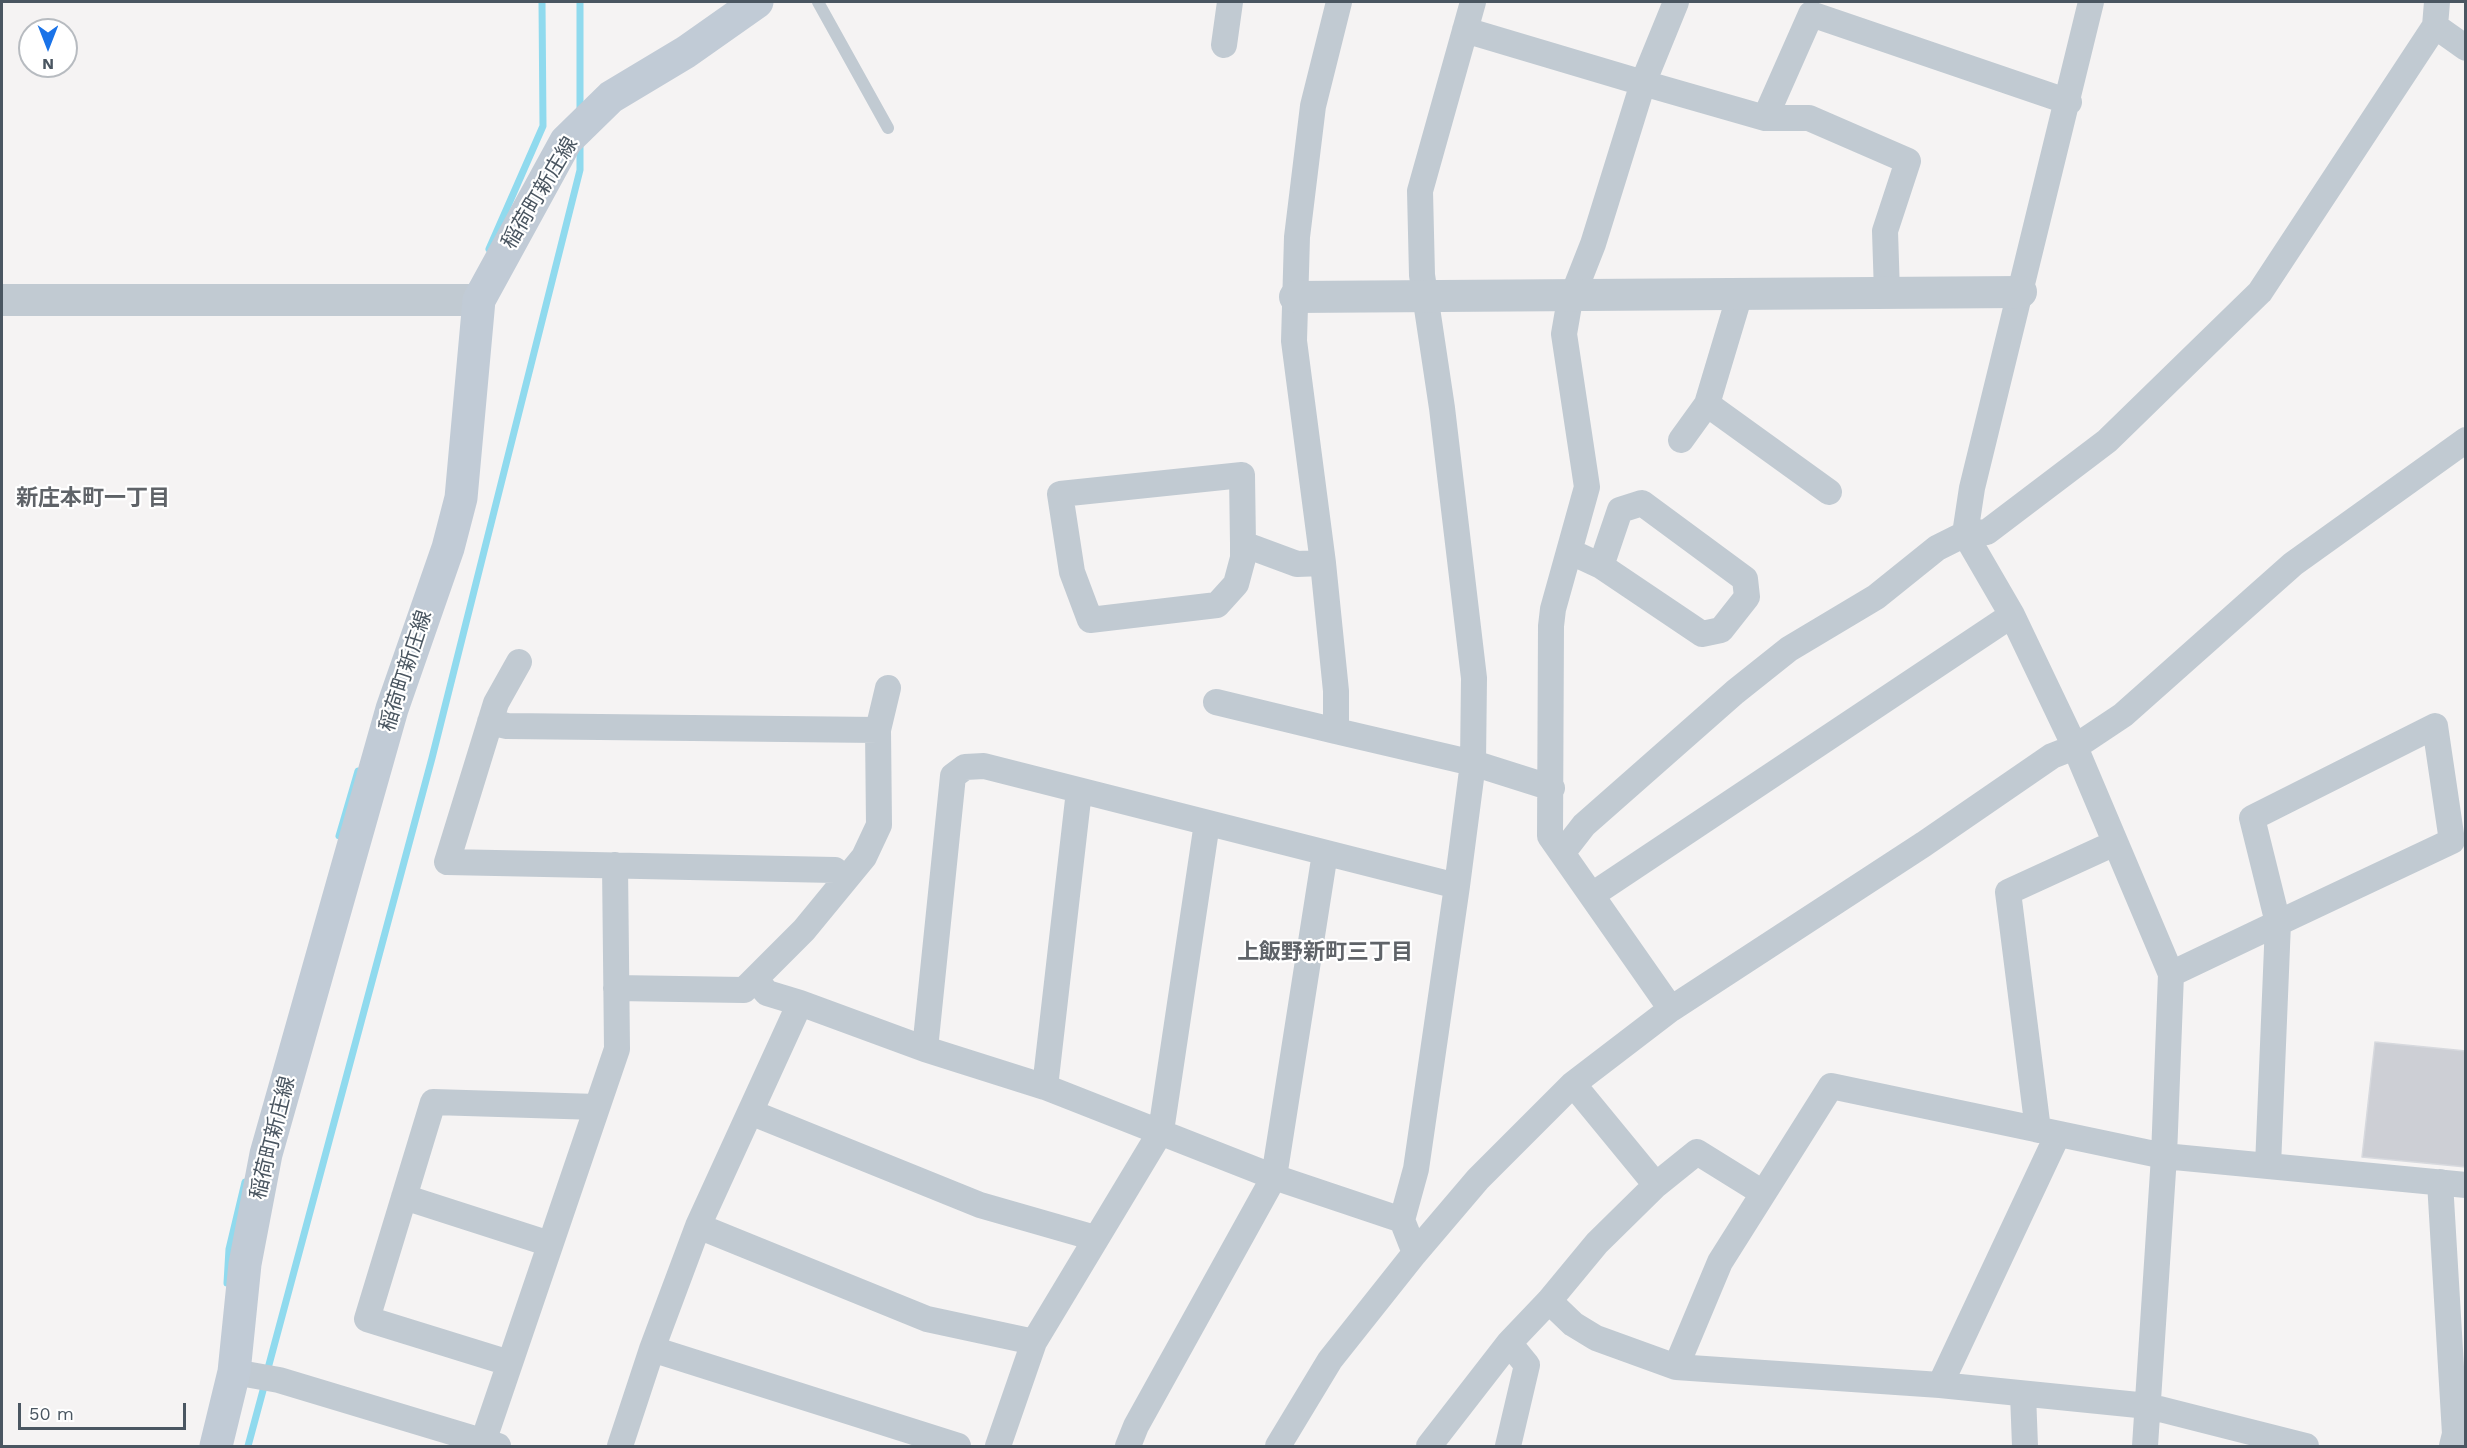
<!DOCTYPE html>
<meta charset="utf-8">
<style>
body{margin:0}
#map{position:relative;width:2467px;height:1448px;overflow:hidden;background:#f5f3f3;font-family:"Work Sans",sans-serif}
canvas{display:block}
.frame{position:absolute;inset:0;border:3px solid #4a5661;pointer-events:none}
.north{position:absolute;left:18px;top:18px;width:60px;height:60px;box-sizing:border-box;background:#fff;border:2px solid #b7bbc0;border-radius:50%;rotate:180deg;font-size:16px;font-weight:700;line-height:24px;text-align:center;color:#4a5661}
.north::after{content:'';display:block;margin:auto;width:21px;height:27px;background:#1a73e8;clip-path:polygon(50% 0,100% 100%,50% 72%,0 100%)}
.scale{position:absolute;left:18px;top:1403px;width:168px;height:27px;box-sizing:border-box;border:3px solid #4a5661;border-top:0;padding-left:8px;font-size:18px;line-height:21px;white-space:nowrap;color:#4a5661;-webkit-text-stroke:4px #fff;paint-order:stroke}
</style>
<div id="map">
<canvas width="2467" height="1448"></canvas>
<div class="frame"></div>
<div class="north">N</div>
<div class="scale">50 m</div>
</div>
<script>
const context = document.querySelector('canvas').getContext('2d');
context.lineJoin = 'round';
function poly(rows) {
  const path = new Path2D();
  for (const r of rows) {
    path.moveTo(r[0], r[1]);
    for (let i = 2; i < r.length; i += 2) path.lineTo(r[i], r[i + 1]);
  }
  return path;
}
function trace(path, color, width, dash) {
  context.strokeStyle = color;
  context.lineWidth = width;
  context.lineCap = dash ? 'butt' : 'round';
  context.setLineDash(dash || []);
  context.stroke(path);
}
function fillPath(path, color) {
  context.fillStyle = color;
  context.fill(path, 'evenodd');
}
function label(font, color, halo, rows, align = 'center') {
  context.font = font + ' "Work Sans","Noto Sans JP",sans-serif';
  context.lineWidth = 4.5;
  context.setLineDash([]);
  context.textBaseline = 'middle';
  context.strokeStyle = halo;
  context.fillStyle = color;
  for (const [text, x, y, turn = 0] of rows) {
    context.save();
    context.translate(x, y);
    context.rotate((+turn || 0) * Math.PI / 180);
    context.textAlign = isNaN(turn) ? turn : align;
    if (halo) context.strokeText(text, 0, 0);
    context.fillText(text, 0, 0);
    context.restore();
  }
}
trace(poly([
 [580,2,580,113],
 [489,249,543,126,542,2],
 [339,836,358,771],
 [227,1283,229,1249,245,1182],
 [267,1372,432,758,580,170,580,142],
 [248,1446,265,1383]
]), '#90daee', 7);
const building = poly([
 [2375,1042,2466,1051,2466,1167,2362,1157,2375,1042]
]);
fillPath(building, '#cdcfd5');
trace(building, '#d7d9de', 1.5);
trace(poly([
 [818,2,888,128]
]), '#c1cad2', 12);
trace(poly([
 [1339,2,1313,106,1297,237,1294,341,1323,563,1336,691,1336,731,1473,763,1552,788],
 [1676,2,1643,83,1765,118,1809,118,1908,161,1885,231,1887,293],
 [2091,2,1972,488,1965,534,2012,615,2075,747,2171,974,2164,1156,2145,1446],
 [2435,26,2466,48],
 [1465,30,1643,83,1593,244,1569,305,1564,334,1587,487,1553,609,1551,626,1550,836,1671,1009],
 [1224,45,1230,2],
 [1765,118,1811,14,2069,102],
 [1707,404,1829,492],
 [1681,440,1707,404,1740,294],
 [1243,544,1243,558,1236,584,1217,605,1090,620,1072,572,1060,494,1242,475,1243,544,1297,564,1323,563],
 [1571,552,1601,566,1702,634,1721,630,1747,597,1745,579,1642,503,1620,510,1601,566],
 [519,662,496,703,447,862,835,870,845,880],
 [1216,702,1336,731],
 [490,722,507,726,878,730],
 [1563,852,1584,825,1735,692,1789,649,1876,597,1937,548,1965,534,1987,532,2107,441,2260,292,2435,26,2437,2],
 [1592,895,2012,615],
 [2171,974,2278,923,2452,841,2435,726,2252,818,2278,923,2268,1166],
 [755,979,767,993,800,1003],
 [616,988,744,990,804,930,864,857,879,825,878,730,888,688],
 [925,1049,953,776,965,767,984,766,1457,886],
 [1045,1087,1079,791],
 [750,1112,980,1205,1095,1238],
 [2038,1130,2008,892,2115,843],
 [2440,1182,2455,1434,2452,1446],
 [1656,1185,1697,1152,1763,1193],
 [404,1197,550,1244],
 [698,1226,927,1319,1034,1342],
 [1415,1253,1402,1220,1416,1169,1457,886,1473,763,1474,678,1442,408,1422,275,1420,191,1473,2],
 [1549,1301,1573,1324,1596,1338,1676,1367],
 [652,1349,958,1446],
 [509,1363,367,1319,433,1102,597,1107],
 [234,1372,279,1380,498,1446],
 [1940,1385,2058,1134],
 [2023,1394,2025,1446],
 [483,1442,617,1049,615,865],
 [620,1446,652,1349,698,1226,800,1003,925,1049,1045,1087,1274,1177,1402,1220],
 [998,1446,1034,1342,1161,1131,1207,823],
 [1128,1446,1136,1426,1274,1177,1325,853],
 [1278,1446,1330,1360,1415,1253,1478,1179,1573,1084,1671,1009,1924,844,2052,756,2075,747,2123,715,2293,564,2466,440],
 [1429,1446,1509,1343,1549,1301,1597,1243,1656,1185,1573,1084],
 [1508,1446,1527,1365,1509,1343],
 [2306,1446,2148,1406,1940,1385,1676,1367,1720,1262,1831,1086,2164,1156,2466,1185]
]), '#c1cad2', 26);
trace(poly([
 [1295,297,2021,292],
 [2,300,479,300]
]), '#c1cad2', 32);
trace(poly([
 [216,1446,234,1372,245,1264,266,1154,392,709,448,548,461,498,479,300,566,141,611,97,686,52,757,2]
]), '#c1cbd6', 33);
label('21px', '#4a5661', '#fff', [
 ["稲荷町新庄線",540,193,-59],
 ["稲荷町新庄線",406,671,-72],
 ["稲荷町新庄線",273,1138,-76]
]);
label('bold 22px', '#5f6368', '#fff', [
 ["新庄本町一丁目",93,499],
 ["上飯野新町三丁目",1325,953]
]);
</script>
